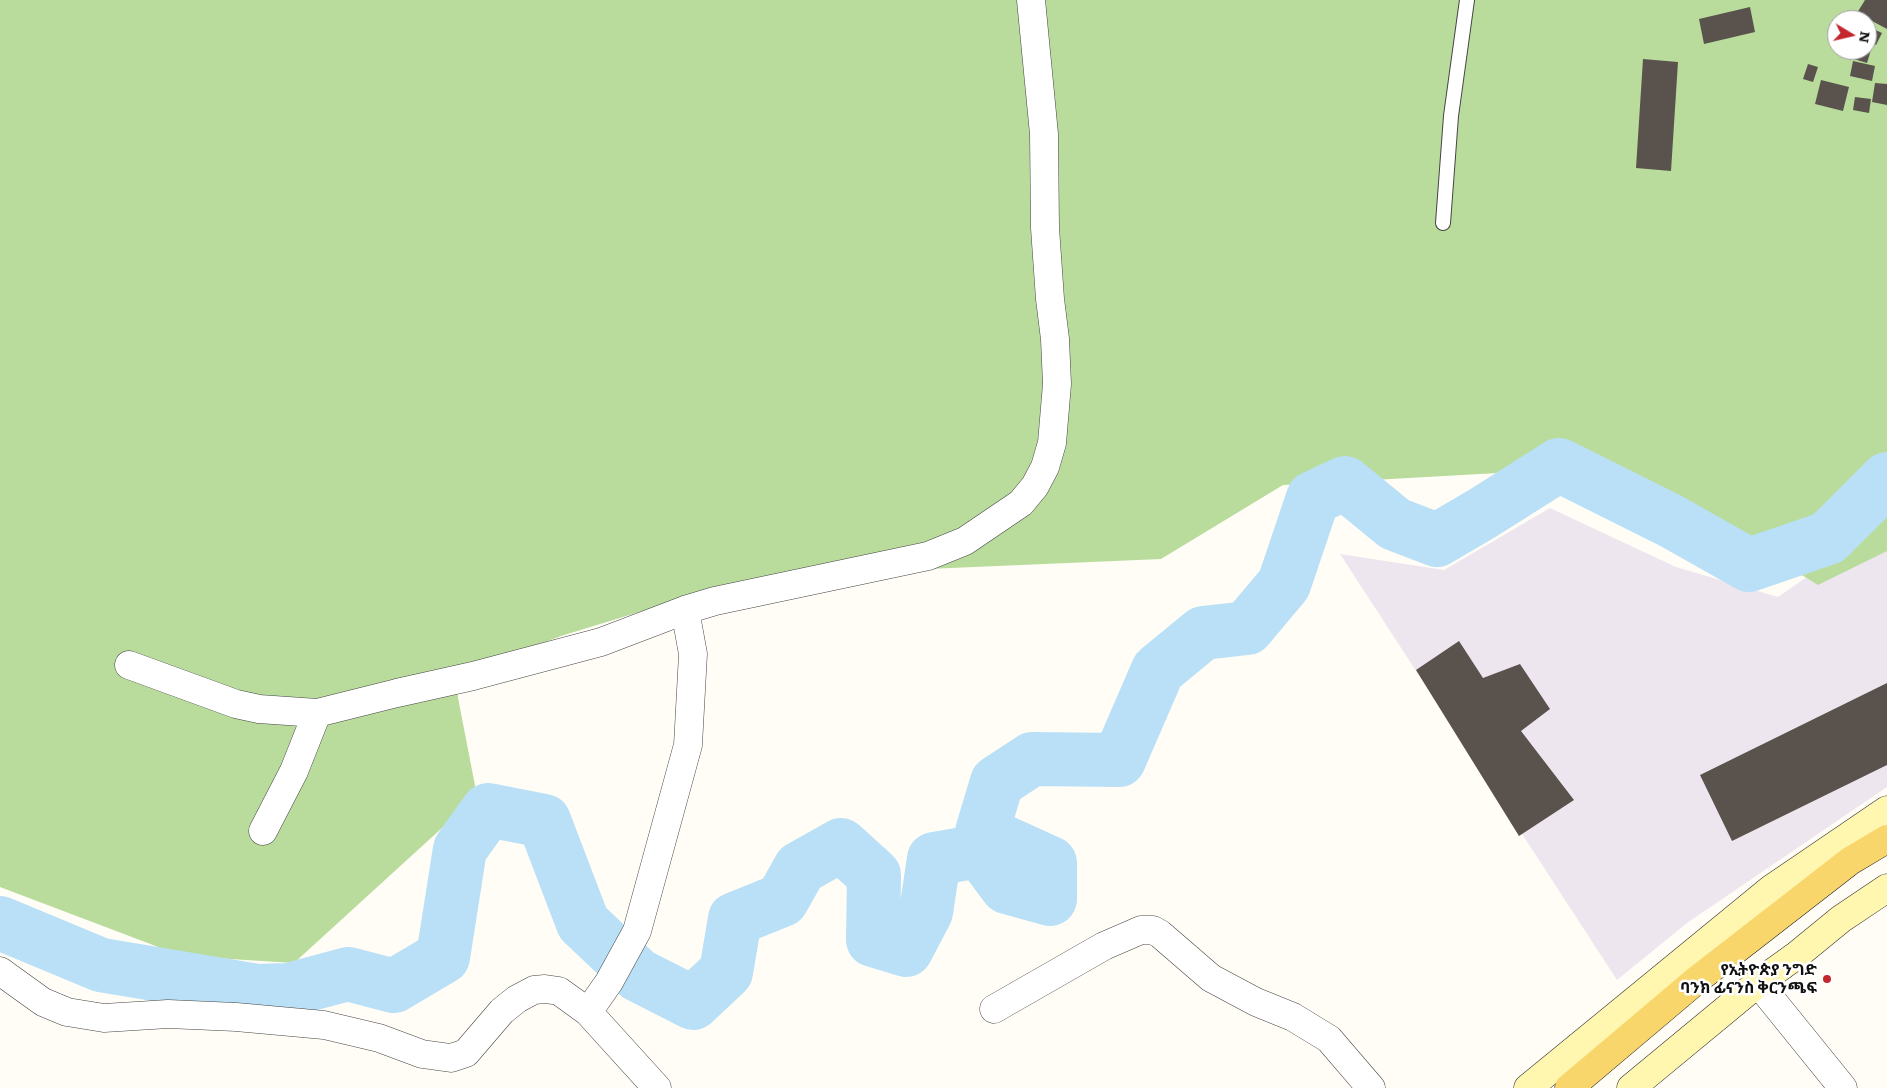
<!DOCTYPE html>
<meta charset="utf-8">
<style>
body{margin:0}
#map{position:relative;width:1887px;height:1088px;overflow:hidden;background:#fffdf5;font-family:Literata,serif}
canvas{display:block}
.north{position:absolute;left:1827px;top:10px;width:50px;height:50px;box-sizing:border-box;background:#fff;border:1px solid #a0a0a0;border-radius:50%;rotate:99deg;font-size:14px;font-weight:700;line-height:20px;text-align:center;color:#111}
.north::after{content:'';display:block;margin:auto;width:18px;height:22px;background:#c4262e;clip-path:polygon(50% 0,100% 100%,50% 72%,0 100%)}
</style>
<div id="map">
<canvas width="1887" height="1088"></canvas>
<div class="north">N</div>
</div>
<script>
const context = document.querySelector('canvas').getContext('2d');
context.lineJoin = 'round';
function fillPath(path, color) {
  context.fillStyle = color;
  context.fill(path, 'evenodd');
}
function poly(rows) {
  const path = new Path2D();
  for (const r of rows) {
    path.moveTo(r[0], r[1]);
    for (let i = 2; i < r.length; i += 2) path.lineTo(r[i], r[i + 1]);
  }
  return path;
}
function trace(path, color, width, dash) {
  context.strokeStyle = color;
  context.lineWidth = width;
  context.lineCap = dash ? 'butt' : 'round';
  context.setLineDash(dash || []);
  context.stroke(path);
}
function label(font, color, halo, rows, align = 'center') {
  context.font = font + ' Literata,"Noto Sans Ethiopic",serif';
  context.lineWidth = 5;
  context.setLineDash([]);
  context.textBaseline = 'middle';
  context.strokeStyle = halo;
  context.fillStyle = color;
  for (const [text, x, y, turn = 0] of rows) {
    context.save();
    context.translate(x, y);
    context.rotate((+turn || 0) * Math.PI / 180);
    context.textAlign = isNaN(turn) ? turn : align;
    if (halo) context.strokeText(text, 0, 0);
    context.fillText(text, 0, 0);
    context.restore();
  }
}
fillPath(poly([
 [1550,508,1676,567,1778,597,1887,521,1887,787,1687,923,1617,980,1340,554,1444,570]
]), '#eee6ef');
fillPath(poly([
 [0,0,1887,0,1887,551,1818,585,1761,550,1575,445,1498,473,1283,485,1161,559,881,571,708,591,561,636,454,677,477,796,294,963,182,956,0,887],
 [1837,20,1867,20,1867,50,1837,50]
]), '#b9dc9c');
trace(poly([
 [0,923,101,965,257,991,288,990,348,974,394,986,443,957,460,849,488,810,544,821,583,923,638,975,693,1003,726,972,735,919,782,900,800,868,841,845,874,875,873,940,906,950,926,912,934,859,980,851,1007,887,1050,899,1050,863,982,832,997,782,1032,759,1119,760,1158,670,1203,633,1247,628,1284,584,1313,498,1345,483,1395,524,1437,540,1483,513,1559,465,1671,521,1749,565,1828,538,1887,479]
]), '#b9e0f7', 54);
fillPath(poly([
 [1865,0,1887,0,1887,29,1857,13],
 [1750,7,1755,32,1704,44,1699,19],
 [1867,26,1882,33,1876,45,1867,40],
 [1867,42,1873,43,1867,63,1837,54,1838,50,1867,50],
 [1643,59,1678,62,1671,171,1636,168],
 [1853,61,1875,66,1872,81,1850,76],
 [1808,64,1818,67,1813,82,1803,79],
 [1821,80,1849,87,1843,111,1815,104],
 [1875,83,1887,84,1887,105,1872,102],
 [1855,97,1871,99,1869,113,1853,110],
 [1459,641,1483,678,1520,664,1550,709,1521,731,1574,800,1519,836,1416,670],
 [1887,683,1887,765,1732,841,1700,775]
]), '#5a524d');
const service = poly([
 [1443,223,1451,116,1467,0]
]);
const minor = poly([
 [129,665,236,704,259,709,317,713,397,693,473,676,601,642,685,610,715,601,928,556,965,541,1021,503,1035,486,1045,467,1052,443,1057,384,1055,339,1050,299,1045,228,1044,134,1031,0],
 [263,831,294,771,317,713],
 [0,971,43,1002,67,1012,104,1018,168,1014,236,1017,324,1025,379,1038,422,1054,451,1058,466,1053,502,1011,517,999,534,990,545,989,559,991,588,1012,657,1088],
 [1758,983,1843,1088],
 [994,1009,1104,946,1141,930,1153,930,1160,934,1211,978,1256,1002,1293,1017,1329,1039,1371,1088],
 [588,1012,609,982,637,931,688,745,693,654,685,610]
]);
const secondary = poly([
 [1528,1088,1771,889,1887,810],
 [1631,1088,1758,983,1797,955,1841,919,1887,888]
]);
const primary = poly([
 [1569,1088,1698,979,1850,861,1887,839]
]);
trace(service, '#444', 16);
trace(minor, '#444', 29);
trace(secondary, '#333', 29);
trace(primary, '#222', 29);
trace(service, '#fff', 14);
trace(minor, '#fff', 28);
trace(secondary, '#fff6b0', 28);
trace(primary, '#f9d66b', 28);
for (const [x, y, r, color] of [
 [1827,979,5,"#c4262e"]
]) {
  const dot = new Path2D();
  dot.arc(x, y, r, 0, 2 * Math.PI);
  context.fillStyle = color;
  context.fill(dot);
  trace(dot, '#fff', 2);
}
label('bold 16px', '#111', '#fff', [
 ["የኢትዮጵያ ንግድ",1817,970],
 ["ባንክ ፊናንስ ቅርንጫፍ",1817,988]
], 'right');
</script>
